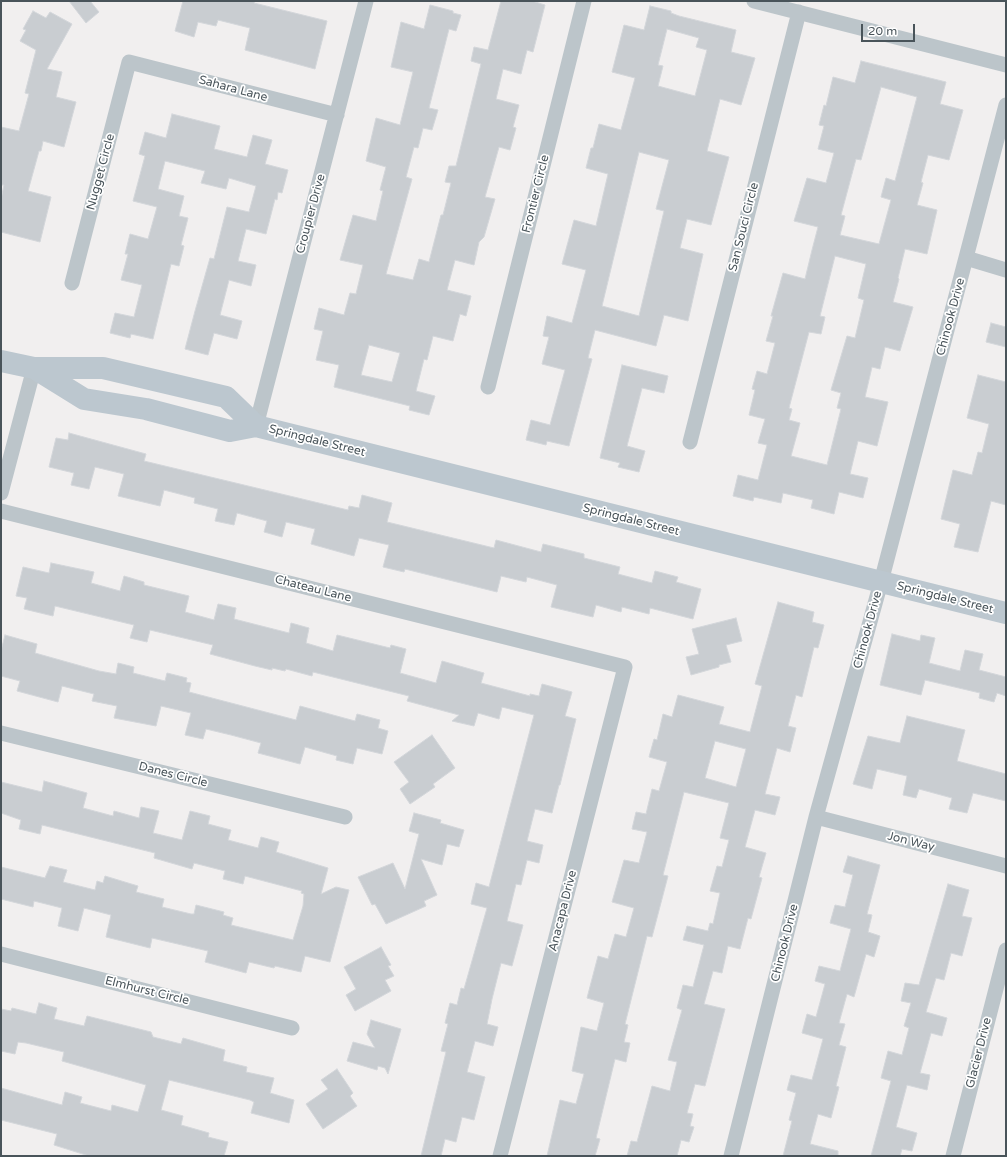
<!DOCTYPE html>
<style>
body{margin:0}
#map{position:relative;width:1007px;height:1157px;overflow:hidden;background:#f1efef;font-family:"Varela Round",sans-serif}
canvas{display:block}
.frame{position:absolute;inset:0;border:2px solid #49545a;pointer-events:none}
.scale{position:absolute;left:861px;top:24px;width:54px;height:18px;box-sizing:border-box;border:2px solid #49545a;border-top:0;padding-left:5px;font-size:12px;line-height:14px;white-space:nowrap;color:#49545a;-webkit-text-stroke:3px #fff;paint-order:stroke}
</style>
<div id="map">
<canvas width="1007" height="1157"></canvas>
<div class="frame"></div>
<div class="scale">20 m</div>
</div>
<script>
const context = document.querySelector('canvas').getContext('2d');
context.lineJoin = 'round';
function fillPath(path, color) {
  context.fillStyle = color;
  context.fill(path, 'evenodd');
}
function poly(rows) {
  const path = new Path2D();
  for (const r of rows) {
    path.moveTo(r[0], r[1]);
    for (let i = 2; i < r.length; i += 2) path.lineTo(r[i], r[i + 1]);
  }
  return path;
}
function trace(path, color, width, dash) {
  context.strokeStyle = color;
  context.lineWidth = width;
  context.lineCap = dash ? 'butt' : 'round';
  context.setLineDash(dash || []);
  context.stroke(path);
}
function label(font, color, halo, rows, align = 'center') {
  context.font = font + ' "Varela Round",sans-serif';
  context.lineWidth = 3.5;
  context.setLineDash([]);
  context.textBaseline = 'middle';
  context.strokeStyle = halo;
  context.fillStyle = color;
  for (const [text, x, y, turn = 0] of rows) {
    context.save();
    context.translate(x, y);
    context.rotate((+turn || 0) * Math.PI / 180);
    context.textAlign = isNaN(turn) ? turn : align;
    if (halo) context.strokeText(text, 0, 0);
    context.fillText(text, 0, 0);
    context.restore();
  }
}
const building = poly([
 [69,1,90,1,99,12,86,23,69,1],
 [183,1,255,1,254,3,327,21,315,69,245,50,250,28,218,20,216,26,198,22,194,37,175,31,183,1],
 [501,1,532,1,545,5,533,52,527,50,521,74,503,69,496,99,519,105,513,127,516,128,510,150,499,147,485,197,495,199,484,237,479,242,474,265,455,260,447,290,471,296,466,316,460,314,453,341,433,336,427,360,424,359,416,391,435,396,429,415,409,410,410,406,334,387,339,365,316,360,323,331,314,329,319,308,344,315,350,293,356,294,363,265,340,260,353,215,376,221,383,191,380,190,386,167,366,161,376,118,400,125,413,72,391,67,401,22,424,29,430,5,453,11,453,13,461,15,456,31,449,29,429,108,438,110,432,130,423,128,418,148,414,147,406,177,412,179,386,274,413,280,419,259,429,262,441,215,443,215,451,183,445,182,449,166,456,166,481,64,471,61,474,47,488,50,501,1],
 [369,345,400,353,392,382,361,375,369,345],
 [650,6,671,11,671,13,679,16,736,30,731,52,755,58,741,105,720,99,707,151,729,157,711,225,687,219,680,248,703,254,688,321,664,315,656,346,595,330,588,358,592,359,569,446,547,441,546,445,526,440,531,420,550,425,565,370,542,364,549,337,543,336,547,316,572,323,586,270,562,264,574,220,596,226,608,174,586,168,591,148,593,148,599,124,621,130,635,78,612,72,624,25,644,30,650,6],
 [667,29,699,38,696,47,707,50,695,96,658,86,663,66,658,65,667,29],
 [639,152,669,160,656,209,664,211,639,316,602,306,639,152],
 [33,11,46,18,50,12,72,24,47,69,62,72,56,97,76,102,64,147,43,141,41,151,39,151,28,191,51,197,40,242,1,232,1,199,4,185,1,185,1,127,19,131,29,94,25,93,36,50,20,41,26,30,23,29,33,11],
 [861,61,946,82,940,104,963,110,949,160,928,155,921,182,923,183,917,205,937,210,927,254,905,249,898,278,899,279,893,302,913,307,900,351,885,347,880,369,872,367,865,397,888,402,877,446,858,441,850,474,868,478,863,498,839,492,834,514,811,508,813,500,783,493,781,503,754,497,753,501,733,496,738,475,758,480,767,445,758,443,765,419,749,415,755,390,752,389,757,371,767,374,775,343,766,341,773,316,771,316,783,273,805,279,812,250,818,227,794,221,807,178,826,183,834,153,818,149,824,126,819,125,824,105,826,106,833,77,855,83,861,61],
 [881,87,917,97,895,181,886,178,881,197,891,200,879,244,840,235,845,216,841,215,856,159,861,160,881,87],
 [835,256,866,264,858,298,864,300,855,338,847,336,831,390,841,393,837,408,841,409,827,465,791,456,800,423,789,420,792,409,789,408,809,332,821,334,825,317,820,316,835,256],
 [172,114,220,126,214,149,247,157,253,135,272,140,265,164,288,170,282,193,278,192,277,200,275,199,266,234,246,229,238,261,256,265,251,286,229,280,220,315,242,321,237,339,214,333,208,355,185,349,195,311,210,258,214,259,227,207,249,212,256,186,229,178,226,189,201,183,205,171,165,161,158,189,184,196,179,216,188,218,181,245,184,246,179,266,171,264,153,339,131,334,130,338,110,333,115,313,134,317,142,285,121,280,128,254,125,254,130,234,148,239,157,207,133,201,145,156,139,154,145,132,166,138,172,114],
 [991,323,1006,327,1006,347,986,342,991,323],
 [622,365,668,376,664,393,642,388,627,446,645,451,639,472,618,467,620,463,600,458,622,365],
 [978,375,1006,382,1006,505,991,501,978,552,954,547,960,524,941,519,953,470,972,475,978,452,982,453,989,424,967,418,978,375],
 [69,433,146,454,144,461,348,510,349,506,359,508,362,495,392,503,387,522,494,548,496,540,541,552,543,544,584,554,584,558,620,567,618,574,652,583,655,571,678,577,676,582,701,589,693,619,650,608,649,614,622,607,621,612,596,605,593,617,551,607,557,585,527,577,526,582,501,576,497,592,405,569,404,572,383,567,389,545,359,538,354,556,311,544,315,529,286,522,282,537,264,532,267,521,237,513,234,525,215,521,218,509,194,503,195,498,164,490,160,506,118,496,124,474,95,467,89,489,71,485,74,473,49,467,56,438,68,440,69,433],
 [51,563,94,572,91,583,120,591,124,576,144,582,144,585,189,596,185,612,214,620,218,604,236,608,234,619,289,633,291,623,309,628,306,643,333,651,337,635,390,648,391,645,406,649,400,673,436,683,442,661,484,673,481,683,530,696,530,694,539,696,542,684,572,692,565,716,576,719,560,785,559,785,552,813,535,809,527,841,543,845,539,863,527,860,521,885,516,884,507,921,523,925,512,966,501,963,492,999,487,1024,498,1027,493,1046,475,1041,467,1072,485,1077,474,1120,462,1117,456,1142,445,1139,441,1156,421,1156,446,1052,441,1051,448,1024,445,1023,450,1003,457,1005,461,988,464,989,487,908,471,904,476,883,489,887,534,715,502,707,499,719,478,713,474,726,452,721,459,715,407,701,409,696,313,672,312,676,286,669,285,671,272,668,272,670,255,666,210,654,213,645,150,630,147,642,130,638,134,625,55,606,53,616,24,609,27,598,16,596,23,567,49,573,51,563],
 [778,602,814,612,812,622,824,625,818,648,814,647,802,697,796,695,788,726,796,728,790,752,777,748,765,794,780,797,775,815,755,810,745,847,766,853,759,877,762,878,751,919,748,918,740,949,728,946,722,973,713,971,704,1004,725,1009,705,1086,695,1084,687,1113,693,1114,690,1126,694,1127,689,1142,681,1140,677,1156,627,1156,631,1141,637,1142,652,1086,670,1091,677,1062,668,1060,682,1010,677,1008,683,985,693,987,704,945,683,940,687,926,708,931,710,923,713,924,720,893,710,891,717,866,722,867,729,840,720,838,729,803,684,792,663,875,668,876,652,937,647,936,625,1024,628,1025,624,1042,630,1043,626,1062,615,1059,596,1138,600,1139,595,1156,547,1156,560,1100,576,1104,584,1074,572,1071,581,1027,597,1031,604,1003,587,998,598,956,608,959,615,934,626,937,634,908,612,902,624,860,639,863,647,832,632,829,636,812,646,814,652,789,659,791,667,762,649,757,654,739,657,740,663,714,672,717,678,695,724,707,719,724,750,732,762,686,755,684,778,602],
 [715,741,746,749,736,787,705,778,715,741],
 [736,618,742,641,726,645,731,662,719,665,719,667,691,675,686,657,699,654,692,629,736,618],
 [892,634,920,641,921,635,935,638,929,663,960,671,965,650,983,654,979,670,1006,677,1006,696,997,693,994,702,979,698,980,693,925,680,921,695,880,685,892,634],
 [5,635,37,644,35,653,99,671,116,674,118,663,134,667,133,673,165,681,167,673,187,678,186,682,191,683,189,692,296,720,300,706,355,721,357,714,380,720,378,728,388,731,382,754,357,748,353,764,336,760,337,756,305,747,300,764,258,753,261,743,231,735,206,729,203,739,185,735,191,713,161,706,156,726,114,718,117,706,92,701,94,694,62,686,58,702,17,691,20,681,1,676,1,651,5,635],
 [907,716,965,730,957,761,1006,774,1006,801,973,793,967,813,949,809,952,798,919,789,916,798,903,795,907,776,877,769,872,789,853,784,868,736,900,743,907,716],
 [432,735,455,768,433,784,435,787,410,804,400,789,409,782,394,762,432,735],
 [44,781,87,793,83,808,113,816,114,811,139,818,141,807,159,811,153,833,182,840,190,811,210,816,208,824,231,830,228,840,258,848,261,837,279,842,276,852,328,868,321,894,336,887,349,890,330,962,305,956,301,972,275,966,274,968,249,962,246,973,205,962,208,951,152,938,150,948,106,937,111,915,84,908,78,931,58,926,62,908,34,901,33,907,1,899,1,867,45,878,50,866,67,870,63,882,95,890,97,881,103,883,105,876,138,886,136,892,164,899,162,907,191,914,194,914,196,905,224,912,223,915,233,918,231,925,293,940,303,906,304,894,301,893,302,891,245,876,243,884,223,879,225,871,194,863,192,869,154,858,155,853,42,825,40,834,19,829,21,820,1,813,1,782,42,792,44,781],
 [414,813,441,820,440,823,464,830,459,847,447,844,442,865,421,859,437,895,424,901,426,906,386,924,375,904,372,905,358,877,393,863,405,889,419,834,409,831,414,813],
 [848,856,880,865,867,914,872,915,868,932,880,936,874,957,866,954,854,997,847,994,839,1023,845,1024,839,1045,846,1047,836,1086,839,1087,831,1118,818,1114,810,1144,838,1151,838,1156,783,1156,792,1121,789,1120,796,1093,787,1090,791,1075,812,1080,823,1039,802,1033,807,1014,816,1017,825,984,815,981,819,966,840,971,851,929,830,923,835,905,845,907,853,875,843,872,848,856],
 [948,884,969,890,962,916,972,918,962,956,951,953,944,980,936,978,926,1012,947,1018,942,1036,931,1033,920,1073,930,1075,927,1090,907,1085,896,1127,917,1133,912,1151,902,1149,900,1156,871,1156,891,1081,881,1078,888,1051,902,1055,909,1028,904,1026,911,1003,901,1001,905,983,919,985,948,884],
 [381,947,391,965,388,966,394,976,385,980,391,991,355,1011,346,995,356,989,344,967,381,947],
 [39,1003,57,1008,54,1019,84,1026,87,1016,151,1032,153,1037,181,1044,183,1038,225,1050,223,1061,247,1067,246,1072,274,1078,270,1093,294,1100,289,1123,251,1113,254,1102,250,1100,169,1080,161,1110,183,1116,181,1125,209,1133,208,1137,228,1142,224,1156,89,1156,54,1145,57,1134,1,1120,1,1088,62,1105,65,1092,82,1097,80,1103,111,1111,112,1105,138,1112,146,1085,62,1061,64,1052,26,1043,18,1042,15,1054,1,1051,1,1009,11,1011,12,1008,36,1014,39,1003],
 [371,1020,401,1029,388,1074,385,1068,378,1066,377,1070,347,1061,353,1042,375,1048,367,1034,371,1020],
 [337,1069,353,1093,350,1096,357,1106,323,1129,306,1104,328,1089,321,1080,337,1069]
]);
fillPath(building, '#c9cdd1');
trace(building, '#d3d6da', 1);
trace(poly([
 [754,1,1006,65],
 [966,258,1006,270],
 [72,283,129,62,337,115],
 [488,387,584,1],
 [256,426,366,1],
 [690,442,799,12],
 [1,493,34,368],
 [1,511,625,667,500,1156],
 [1,733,345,817],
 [816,817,1006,866],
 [1,954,292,1028],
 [731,1156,816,817,881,582,1006,105],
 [953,1156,1006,950]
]), '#bcc5ca', 15);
trace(poly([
 [1,361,34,368,103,368,226,397,256,426],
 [34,368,84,399,146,409,230,431,256,426,1006,613]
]), '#bcc7cf', 22);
label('12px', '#49545a', '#fff', [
 ["Sahara Lane",233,89,15],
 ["Nugget Circle",101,172,-75],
 ["Frontier Circle",536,194,-76],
 ["Croupier Drive",311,214,-75],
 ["San Souci Circle",744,227,-76],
 ["Chinook Drive",951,317,-75],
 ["Springdale Street",317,441,14],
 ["Springdale Street",631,520,14],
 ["Chateau Lane",313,589,14],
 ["Springdale Street",945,598,14],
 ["Chinook Drive",868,630,-75],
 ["Danes Circle",173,775,14],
 ["Jon Way",911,842,14],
 ["Anacapa Drive",563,911,-76],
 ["Chinook Drive",785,943,-76],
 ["Elmhurst Circle",147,991,14],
 ["Glacier Drive",979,1053,-76]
]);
</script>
